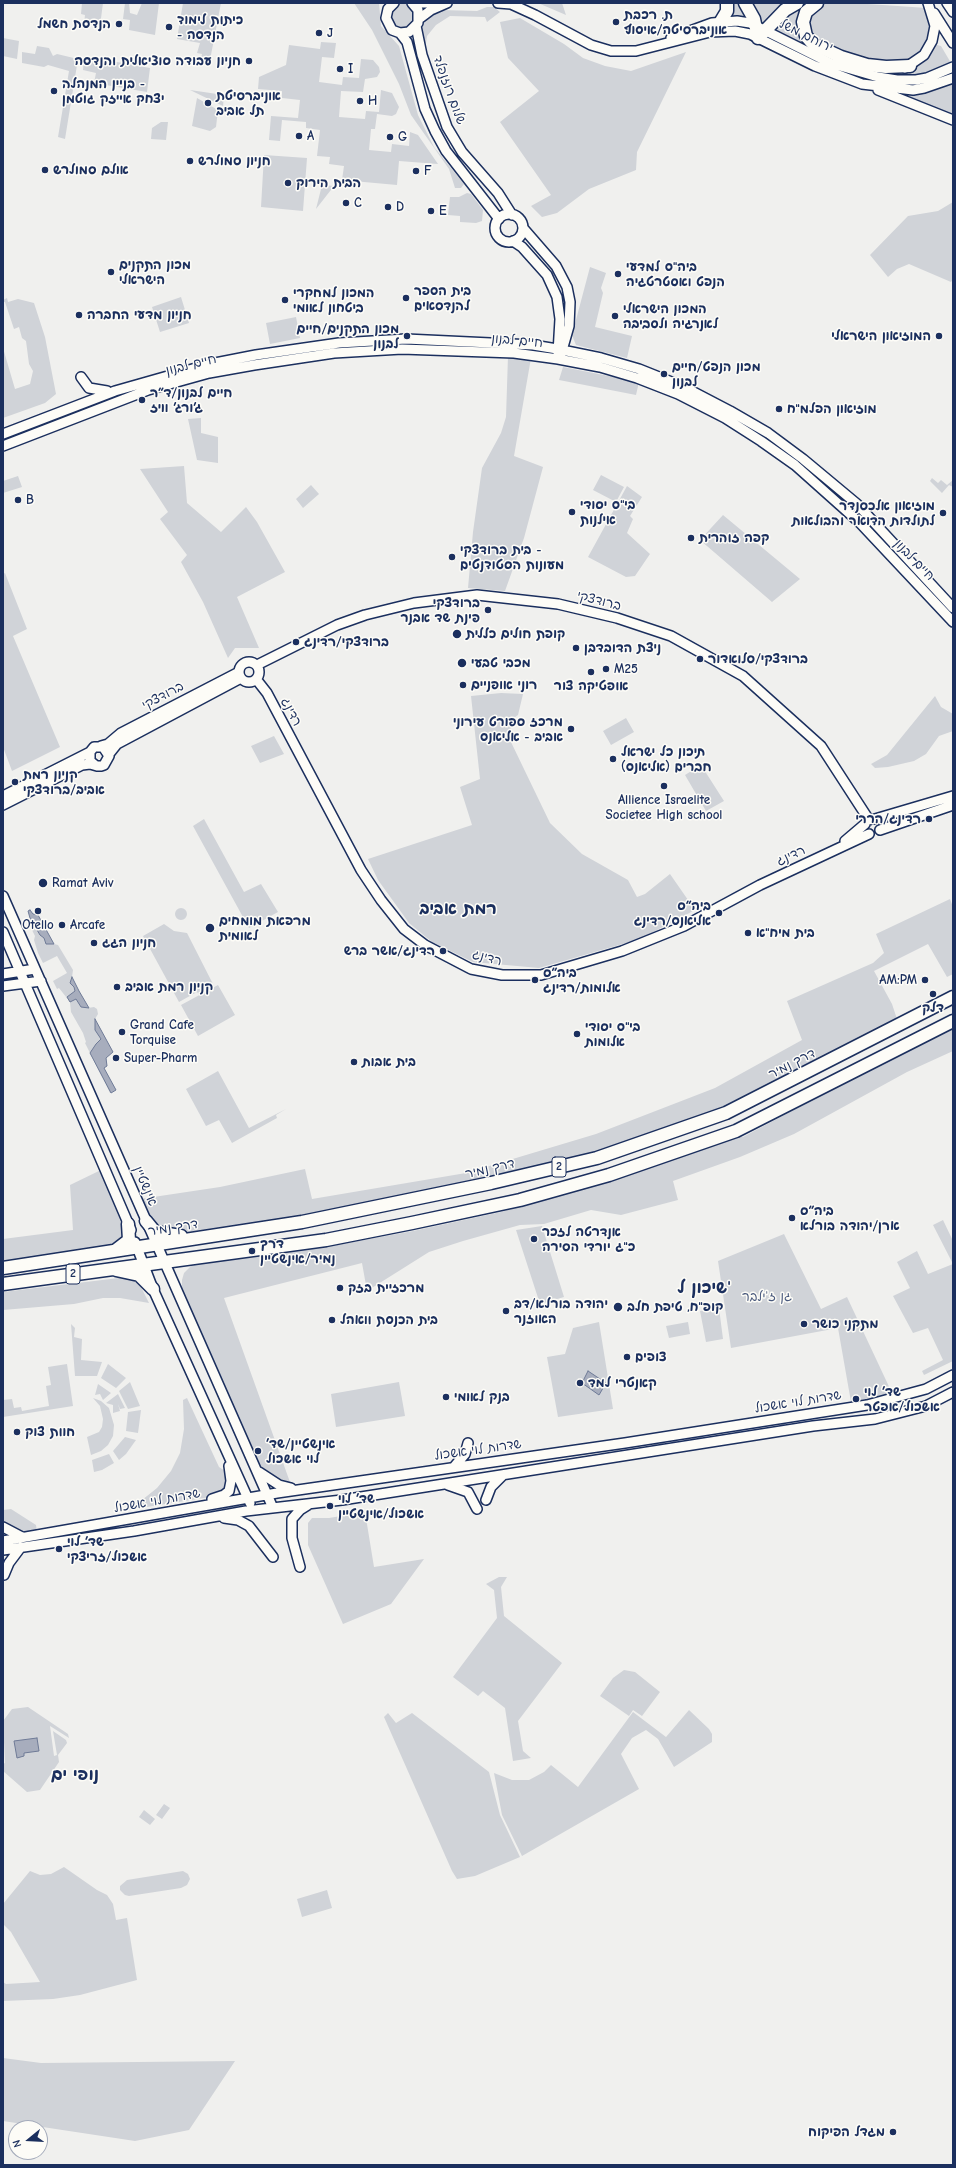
<!DOCTYPE html>
<meta charset="utf-8">
<style>
body{margin:0}
#map{position:relative;width:956px;height:2168px;overflow:hidden;background:#f0f0ee;font-family:"Comic Neue",sans-serif}
canvas{display:block}
.frame{position:absolute;inset:0;border:4px solid #1b2f5e;pointer-events:none}
.north{position:absolute;left:8px;top:2120px;width:40px;height:40px;box-sizing:border-box;background:#fdfcf7;border:1px solid #a3aaba;border-radius:50%;rotate:252deg;font-size:11px;font-weight:700;line-height:16px;text-align:center;color:#1b2f5e}
.north::after{content:'';display:block;margin:auto;width:14px;height:18px;background:#1b2f5e;clip-path:polygon(50% 0,100% 100%,50% 72%,0 100%)}
</style>
<div id="map">
<canvas width="956" height="2168"></canvas>
<div class="frame"></div>
<div class="north">N</div>
</div>
<script>
const context = document.querySelector('canvas').getContext('2d');
context.lineJoin = 'round';
function fillPath(path, color) {
  context.fillStyle = color;
  context.fill(path, 'evenodd');
}
function poly(rows) {
  const path = new Path2D();
  for (const r of rows) {
    if (r.length === 3) {
      path.moveTo(r[0] + r[2], r[1]);
      path.arc(r[0], r[1], r[2], 0, 2 * Math.PI);
      continue;
    }
    path.moveTo(r[0], r[1]);
    for (let i = 2; i < r.length; i += 2) path.lineTo(r[i], r[i + 1]);
  }
  return path;
}
function trace(path, color, width, dash) {
  context.strokeStyle = color;
  context.lineWidth = width;
  context.lineCap = dash ? 'butt' : 'round';
  context.setLineDash(dash || []);
  context.stroke(path);
}
function label(font, color, halo, rows, align = 'center') {
  context.font = font + ' "Comic Neue","Playpen Sans Hebrew",sans-serif';
  context.lineWidth = 3;
  context.setLineDash([]);
  context.textBaseline = 'middle';
  context.strokeStyle = halo;
  context.fillStyle = color;
  for (const [text, x, y, turn = 0] of rows) {
    context.save();
    context.translate(x, y);
    context.rotate((+turn || 0) * Math.PI / 180);
    context.textAlign = isNaN(turn) ? turn : align;
    if (halo) context.strokeText(text, 0, 0);
    context.fillText(text, 0, 0);
    context.restore();
  }
}
fillPath(poly([
 [82,3,103,3,100,26,84,24,85,15,81,14],
 [125,3,129,3,130,13,137,15,142,3,159,3,155,35,129,30,130,20,123,19],
 [183,3,221,3,210,60,201,58,202,54,197,53,200,43,177,39],
 [354,3,379,3,381,26,399,46,418,115,434,147,464,184,461,188,455,188,449,169,411,115,399,84,372,30],
 [538,3,562,3,566,15],
 [733,3,740,4,750,19,731,16],
 [752,3,782,3,767,22,763,23],
 [803,3,811,3,801,13,819,55,772,29],
 [825,3,853,3,927,8,930,29,926,44,922,51,906,63,860,60,812,39,808,24,810,15],
 [402,16,13],
 [487,7,494,7,500,12,487,22,485,17,450,16,436,25,427,36,425,50,427,59,442,105,451,123,448,124,433,88,421,29,429,15,441,10,477,11],
 [520,18,564,44,583,58,605,66,631,71,686,52,637,152,636,170,589,189,557,213,542,217,531,206,551,195,500,122,539,91,508,58,500,22],
 [3,38,19,41,17,59,3,56],
 [321,42,336,43,334,58,322,57,319,82,342,85,343,77,359,78,361,59,373,60,379,67,380,72,377,77,365,79,363,92,341,91,339,117,365,119,366,111,379,112,381,90,392,93,399,107,396,114,392,116,377,114,375,129,371,129,369,150,391,152,392,144,409,146,410,132,418,135,438,164,399,161,397,185,342,180,344,166,329,164,330,157,317,156,320,130,306,128,306,122,282,120,280,141,269,140,271,116,298,118,300,100,282,98,282,91,258,89,259,77,286,65,289,45,320,49],
 [933,44,941,46,951,63,929,72,901,78,900,73,919,65,925,59],
 [37,46,49,48,53,56,57,54,78,59,65,139,58,137,69,71,48,65,44,67,22,63,22,52,35,54],
 [84,56,150,68,147,92,94,83,96,73,83,70],
 [953,82,953,117,892,91],
 [190,90,224,95,223,106],
 [197,98,218,110,216,127,210,131,192,126],
 [161,122,168,122,166,140,151,139,152,128],
 [264,155,307,158,303,211,261,207],
 [322,185,334,186,316,209],
 [467,193,471,194,483,210,482,221,476,223,460,222,460,216,448,215,450,197,459,197],
 [953,202,953,279,951,282,909,264,897,269,888,277,870,255,908,216,938,211],
 [590,267,606,273,601,288,603,293,595,327,632,336,627,358,576,345,572,335],
 [181,297,189,323,160,332,152,307],
 [7,298,8,302,18,299,34,303,45,337,56,394,45,403,3,418,3,348,15,389,30,384,33,371,29,364,26,341,22,338,19,327,14,329,5,302,3,302,3,300],
 [296,317,300,338,270,344,266,323],
 [508,356,531,358,514,456,543,467,524,538,505,591,468,588,473,532,482,468,501,433,506,417],
 [563,367,639,382,636,395,559,380],
 [201,418,201,433,218,437,218,463,197,460,188,419],
 [184,466,187,503,221,532,246,507,257,522,285,572,237,597,259,648,235,648,228,658,203,602,181,562,187,555,160,519,168,512,140,469],
 [601,475,624,487,616,502,593,490],
 [18,476,22,487,3,493,3,481],
 [932,478,938,483,941,480,947,485,953,480,953,487,949,485,942,493,930,481],
 [311,485,319,494,303,508,296,499],
 [627,486,642,497,630,516,633,519,627,533,650,554,635,576,626,577,588,557],
 [723,515,800,579,772,602,700,540],
 [5,573,27,629,13,636,60,747,12,771,3,747,3,574],
 [501,693,523,694,518,715,511,720,510,740,550,823,582,854,628,880,637,897,645,894,670,874,695,910,640,939,539,968,473,962,432,942,409,923,378,880,368,859,472,825,460,787,480,779,471,696],
 [935,696,941,707,953,714,953,731,939,736,926,754,914,761,888,767,875,768,871,764,887,755],
 [626,718,634,732,611,745,603,731],
 [274,736,284,754,260,763,251,746],
 [701,765,724,801,706,811,685,775],
 [204,819,244,892,261,884,278,912,249,928,193,826],
 [950,899,953,907,953,974,947,977,928,944,874,971,892,1004,898,1022,724,1110,596,1154,470,1184,195,1235,163,1232,150,1222,140,1199,220,1187,305,1169,312,1199,466,1173,596,1134,715,1088,802,1040,787,1001,873,963,884,953,876,934],
 [181,914,6],
 [30,910,33,914,38,915,54,944,58,945,73,970,72,977,88,1008,94,1007,97,1009,98,1014,95,1019,113,1052,106,1058,107,1066,104,1068,116,1090,110,1093,85,1043,86,1042,83,1033,71,1012,70,1002,59,988,57,989,53,981,67,973,57,956,43,963,38,953,34,940,35,936,30,926,34,924,28,911],
 [164,924,174,931,187,933,214,986,199,995,197,992,179,1002,143,936],
 [218,985,235,1015,198,1036,181,1005],
 [953,1025,953,1051,907,1072,794,1134,740,1157,673,1181,678,1200,621,1215,591,1210,544,1224,520,1225,463,1241,429,1252,367,1291,362,1263,224,1298,291,1485,283,1485,262,1471,257,1464,188,1309,182,1290,182,1280,184,1273,192,1265,326,1247,413,1231,501,1212,607,1182,737,1135,743,1137],
 [218,1071,249,1128,286,1109,276,1115,277,1118,232,1143,219,1120,206,1126,186,1089],
 [103,1169,127,1232,120,1245,3,1263,3,1239,73,1230,70,1185],
 [943,1220,953,1241,953,1361,924,1375,922,1371,943,1360,928,1328,913,1333,893,1296,910,1288,897,1262,917,1251,928,1274,953,1264,933,1225],
 [542,1226,564,1297,540,1304,516,1230],
 [784,1234,821,1309,847,1297,892,1393,851,1402,838,1328,731,1348,718,1261],
 [127,1277,131,1278,141,1287,149,1303,120,1298,103,1298,74,1304,3,1310,3,1292],
 [719,1308,723,1339,706,1342,700,1311],
 [599,1322,613,1409,558,1417,547,1357,565,1354,573,1328],
 [688,1322,690,1334,669,1338,666,1326],
 [71,1324,75,1328,74,1337,82,1339,81,1360,102,1362,97,1376,75,1376],
 [67,1364,73,1406,3,1417,3,1400,12,1399,14,1408,21,1407,22,1411,49,1406,46,1386,51,1385,48,1367],
 [108,1364,126,1378,116,1388,101,1378],
 [130,1382,140,1406,128,1409,119,1391],
 [399,1382,405,1416,336,1427,331,1394],
 [98,1384,111,1393,103,1400,100,1394,95,1395],
 [118,1394,125,1408,120,1409,118,1404,120,1411,113,1413,113,1405,106,1403],
 [93,1398,101,1401,109,1408,114,1425,113,1436,108,1445,101,1451,91,1455,87,1437,99,1432,102,1427,103,1419,100,1406],
 [187,1398,219,1467,225,1471,227,1486,224,1492,210,1497,121,1511,142,1500,157,1488,171,1471,180,1453,184,1429,183,1400],
 [141,1410,138,1433,126,1431,128,1412],
 [125,1437,136,1440,126,1454,119,1460,113,1451],
 [109,1454,114,1463,102,1470,94,1472,92,1460],
 [11,1509,36,1525,37,1532,19,1533,3,1522,3,1510],
 [365,1512,374,1567,424,1559,391,1604,343,1624,308,1545,308,1523,312,1518,329,1518],
 [499,1577,507,1577,501,1587,504,1616,562,1663,518,1721,523,1751,531,1758,513,1761,505,1708,483,1691,478,1696,453,1677,497,1618,494,1590,486,1584],
 [624,1670,635,1672,660,1692,642,1716,633,1710,629,1716,600,1696,613,1678],
 [28,1707,68,1734,69,1738,50,1726,54,1756,57,1755,53,1731,66,1740,67,1743,58,1755,59,1762,40,1790,27,1792,3,1771,3,1764,5,1763,3,1721,12,1709],
 [689,1710,709,1729,712,1734,712,1742,674,1767,658,1739,646,1730,632,1738,621,1754,639,1789,522,1856,502,1815,494,1773,512,1780,529,1780,544,1772,551,1765,578,1787,633,1712,666,1737],
 [388,1713,396,1723,412,1713,489,1772,500,1815,520,1857,475,1876,457,1879,452,1871,384,1717],
 [164,1804,170,1808,162,1819,156,1815],
 [144,1810,155,1819,150,1825,139,1817],
 [64,1867,97,1890,107,1895,113,1904,116,1920,127,1918,137,1980,80,1995,53,1999,3,2001,3,1982,6,1984,40,1982,11,1932,3,1924,3,1904,30,1871,40,1875,51,1874],
 [183,1871,188,1874,190,1879,187,1885,181,1888,129,1896,125,1895,120,1890,120,1886,127,1880],
 [327,1890,332,1908,302,1917,297,1899],
 [3,2058,41,2063,235,2061,189,2130,135,2141,3,2121]
]), '#d0d3d8');
const water = poly([
 [30,910,33,914,38,915,54,944,46,944,44,938,40,935,30,918,28,911,30,910],
 [72,977,79,991,89,1008,81,1007,76,999,70,1002,67,997,75,991,74,987,70,983,72,977],
 [95,1019,113,1052,106,1058,107,1066,104,1068,116,1090,111,1093,90,1053,96,1044,101,1039,95,1030,95,1019],
 [588,1371,606,1383,599,1395,582,1383,588,1371],
 [37,1738,39,1751,24,1753,24,1756,17,1758,14,1741,37,1738]
]);
fillPath(water, '#a7adbd');
trace(water, '#6f7b97', 1);
const secondary = poly([
 [394,3,388,9,386,18,392,30,400,33,409,32,418,23,418,10,412,3],
 [419,3,430,3],
 [498,3,511,4,535,15,591,45,611,51,636,51,710,32,735,31,750,34,815,66,862,84,913,90,924,88,953,78],
 [947,3,953,12],
 [934,13,953,43],
 [419,19,431,10,447,3],
 [416,26,422,55,447,127,462,152,498,193,512,215],
 [400,33,407,42,425,109,435,131,446,151,499,219],
 [671,38,712,23,737,21,750,23,830,63,878,77,897,80,916,80,927,78,953,67],
 [905,68,924,55,932,41,935,26,928,3],
 [878,90,953,120],
 [509,228,14],
 [523,228,556,266,567,287,570,302,569,326,561,354],
 [513,241,522,247,547,275,557,297,560,319,558,353],
 [81,377,89,388,107,391],
 [3,434,115,391,210,364,256,355,339,343,406,339,533,345,557,349,601,358,639,369,684,387,730,411,768,433,803,459,857,504,953,608],
 [3,446,148,390,209,373,254,365,334,353,402,349,514,353,558,359,600,367,637,378,678,394,725,418,761,441,795,465,860,523,953,622],
 [249,672,10],
 [257,665,337,625,365,615,414,603,477,595,558,604,617,618,671,636,743,676,821,746,869,820],
 [256,679,267,693,361,870,381,900,404,929,425,945,471,969,502,975,541,975,622,951,684,926,760,885,869,834],
 [101,746,108,744,121,733,239,672],
 [109,754,117,744,241,678],
 [3,796,90,752],
 [3,805,82,765,90,764,97,766,101,766,104,765,109,756,103,747,94,747,90,752,90,761,95,765],
 [875,819,953,796],
 [880,830,953,805],
 [845,841,865,824],
 [3,896,273,1508],
 [3,932,131,1230],
 [3,974,35,969],
 [3,986,41,981],
 [135,1242,153,1289,250,1503],
 [454,1467,465,1454,468,1443],
 [259,1472,279,1485,291,1488],
 [448,1485,468,1492,477,1509],
 [212,1499,224,1495,229,1491,231,1481,229,1466],
 [486,1500,491,1487,503,1475],
 [224,1518,238,1520,249,1526,273,1557],
 [3,1527,22,1537],
 [3,1541,277,1493,625,1443,867,1405,926,1389,953,1375],
 [3,1550,134,1531,246,1511,342,1500,813,1426,875,1419,926,1406,953,1392],
 [300,1567,292,1538,292,1519,300,1510,308,1505],
 [4,1575,9,1563,21,1547]
]);
const highway = poly([
 [745,3,754,19,758,38],
 [817,3,806,12,803,22,806,36,813,44,841,57,867,65,886,67,910,66],
 [721,21,727,11,727,3],
 [758,38,785,10,797,3],
 [146,1221,155,1232,181,1236],
 [116,1250,129,1240,128,1224],
 [3,1268,302,1222,491,1183,597,1158,726,1113,953,997],
 [116,1270,139,1275,153,1289],
 [3,1284,326,1240,412,1223,520,1200,609,1175,736,1131,953,1021]
]);
trace(secondary, '#1b2f5e', 12);
trace(highway, '#1b2f5e', 15);
trace(secondary, '#fdfcf7', 9);
trace(highway, '#fdfcf7', 12);
for (const [x, y, r, color] of [
 [616,22,4,"#1b2f5e"],
 [119,24,4,"#1b2f5e"],
 [169,27,4,"#1b2f5e"],
 [319,33,4,"#1b2f5e"],
 [249,61,4,"#1b2f5e"],
 [340,69,4,"#1b2f5e"],
 [54,91,4,"#1b2f5e"],
 [360,101,4,"#1b2f5e"],
 [208,103,4,"#1b2f5e"],
 [299,136,4,"#1b2f5e"],
 [390,137,4,"#1b2f5e"],
 [190,161,4,"#1b2f5e"],
 [45,170,4,"#1b2f5e"],
 [416,171,4,"#1b2f5e"],
 [288,183,4,"#1b2f5e"],
 [346,203,4,"#1b2f5e"],
 [388,207,4,"#1b2f5e"],
 [431,211,4,"#1b2f5e"],
 [111,272,4,"#1b2f5e"],
 [618,274,4,"#1b2f5e"],
 [406,298,4,"#1b2f5e"],
 [285,300,4,"#1b2f5e"],
 [79,315,4,"#1b2f5e"],
 [615,316,4,"#1b2f5e"],
 [407,336,4,"#1b2f5e"],
 [939,336,4,"#1b2f5e"],
 [664,374,4,"#1b2f5e"],
 [142,400,4,"#1b2f5e"],
 [779,409,4,"#1b2f5e"],
 [18,500,4,"#1b2f5e"],
 [572,512,4,"#1b2f5e"],
 [943,513,4,"#1b2f5e"],
 [691,538,4,"#1b2f5e"],
 [452,557,4,"#1b2f5e"],
 [488,610,4,"#1b2f5e"],
 [457,634,5,"#1b2f5e"],
 [296,642,4,"#1b2f5e"],
 [576,648,4,"#1b2f5e"],
 [700,659,4,"#1b2f5e"],
 [462,663,5,"#1b2f5e"],
 [606,669,4,"#1b2f5e"],
 [591,672,4,"#1b2f5e"],
 [463,685,4,"#1b2f5e"],
 [571,729,4,"#1b2f5e"],
 [613,759,4,"#1b2f5e"],
 [15,782,4,"#1b2f5e"],
 [664,786,4,"#1b2f5e"],
 [929,819,4,"#1b2f5e"],
 [43,883,5,"#1b2f5e"],
 [38,911,4,"#1b2f5e"],
 [719,913,4,"#1b2f5e"],
 [62,925,4,"#1b2f5e"],
 [210,928,5,"#1b2f5e"],
 [748,933,4,"#1b2f5e"],
 [94,943,4,"#1b2f5e"],
 [443,951,4,"#1b2f5e"],
 [535,980,4,"#1b2f5e"],
 [925,980,4,"#1b2f5e"],
 [117,987,4,"#1b2f5e"],
 [933,994,4,"#1b2f5e"],
 [122,1032,4,"#1b2f5e"],
 [577,1034,4,"#1b2f5e"],
 [116,1058,4,"#1b2f5e"],
 [354,1062,4,"#1b2f5e"],
 [792,1218,4,"#1b2f5e"],
 [534,1239,4,"#1b2f5e"],
 [252,1251,4,"#1b2f5e"],
 [340,1288,4,"#1b2f5e"],
 [618,1307,5,"#1b2f5e"],
 [506,1311,4,"#1b2f5e"],
 [332,1320,4,"#1b2f5e"],
 [804,1324,4,"#1b2f5e"],
 [627,1357,4,"#1b2f5e"],
 [580,1383,4,"#1b2f5e"],
 [446,1397,4,"#1b2f5e"],
 [856,1399,4,"#1b2f5e"],
 [17,1432,4,"#1b2f5e"],
 [258,1451,4,"#1b2f5e"],
 [330,1506,4,"#1b2f5e"],
 [59,1549,4,"#1b2f5e"],
 [893,2132,4,"#1b2f5e"]
]) {
  const dot = new Path2D();
  dot.arc(x, y, r, 0, 2 * Math.PI);
  context.fillStyle = color;
  context.fill(dot);
  trace(dot, '#fdfcf7', 1.5);
}
for (const [x, y, w] of [
 [559,1167,14],
 [73,1274,14]
]) {
  const box = new Path2D();
  box.roundRect(x - w / 2, y - 10, w, 20, 3);
  context.fillStyle = '#fdfcf7';
  context.fill(box);
  trace(box, '#1b2f5e', 1);
}
label('bold 12px', '#1b2f5e', null, [
 ["2",559,1167],
 ["2",73,1274]
]);
label('bold 13px', '#1b2f5e', '#fdfcf7', [
 ["ת. רכבת",624,15],
 ["אוניברסיטה/איסוף",624,30],
 ["כיתות לימוד",177,20],
 ["- הנדסה",177,35],
 ["הנדסת חשמל",111,24,"right"],
 ["J",327,33],
 ["חניון עבודה סוציאלית והנדסה",241,61,"right"],
 ["I",348,69],
 ["בניין המנהלה -",62,84],
 ["יצחק אייזק גוטמן",62,99],
 ["אוניברסיטת",216,96],
 ["תל אביב",216,111],
 ["H",368,101],
 ["A",307,136],
 ["G",398,137],
 ["חניון סמולרש",198,161],
 ["אולם סמולרש",53,170],
 ["F",424,171],
 ["הבית הירוק",296,183],
 ["C",354,203],
 ["D",396,207],
 ["E",439,211],
 ["מכון התקנים",119,265],
 ["הישראלי",119,280],
 ["ביה\"ס למדעי",626,267],
 ["הנפט ואסטרטגיה",626,282],
 ["בית הספר",414,291],
 ["להנדסאים",414,306],
 ["המכון למחקרי",293,293],
 ["ביטחון לאומי",293,308],
 ["המכון הישראלי",623,309],
 ["לאנרגיה ולסביבה",623,324],
 ["חניון מדעי החברה",87,315],
 ["מכון התקנים/חיים",399,329,"right"],
 ["לבנון",399,344,"right"],
 ["המוזיאון הישראלי",931,336,"right"],
 ["מכון הנפט/חיים",672,367],
 ["לבנון",672,382],
 ["חיים לבנון/ד״ר",150,393],
 ["ג׳ורג׳ וויז",150,408],
 ["מוזיאון הפלמ\"ח",787,409],
 ["B",26,500],
 ["בי\"ס יסודי",580,505],
 ["אילנות",580,520],
 ["מוזיאון אלכסנדר",935,506,"right"],
 ["לתולדות הדואר והבולאות",935,521,"right"],
 ["קפה זוהרית",699,538],
 ["בית ברודצקי -",460,550],
 ["מעונות הסטודנטים",460,565],
 ["ברודצקי",480,603,"right"],
 ["פינת שד אבנר",480,618,"right"],
 ["קופת חולים כללית",466,634],
 ["ברודצקי/רדינג",304,642],
 ["ניצת הדובדבן",584,648],
 ["ברודצקי/סלואדור",708,659],
 ["מכבי טבעי",471,663],
 ["M25",614,669],
 ["רוני אופניים",471,685],
 ["אופטיקה צור",591,686,"center"],
 ["מרכז ספורט עירוני",563,722,"right"],
 ["אביב - אליאנס",563,737,"right"],
 ["תיכון כל ישראל",621,752],
 ["חברים (אליאנס)",621,767],
 ["קניון רמת",23,775],
 ["אביב/ברודצקי",23,790],
 ["Allience Israelite",664,800,"center"],
 ["Societee High school",664,815,"center"],
 ["רדינג/הררי",921,819,"right"],
 ["Ramat Aviv",52,883],
 ["ביה״ס",711,906,"right"],
 ["אליאנס/רדינג",711,921,"right"],
 ["מרפאת מומחים",219,921],
 ["לאומית",219,936],
 ["Otello",38,925,"center"],
 ["Arcafe",70,925],
 ["בית מיח\"א",756,933],
 ["חניון הגג",102,943],
 ["רדינג/אשר ברש",435,951,"right"],
 ["ביה״ס",543,973],
 ["אלומות/רדינג",543,988],
 ["AM:PM",917,980,"right"],
 ["קניון רמת אביב",125,987],
 ["דלק",933,1008,"center"],
 ["Grand Cafe",130,1025],
 ["Torquise",130,1040],
 ["בי\"ס יסודי",585,1027],
 ["אלומות",585,1042],
 ["Super-Pharm",124,1058],
 ["בית אבות",362,1062],
 ["ביה״ס",800,1211],
 ["ארן/יהודה בורלא",800,1226],
 ["אנדרטה לזכר",542,1232],
 ["כ\"ג יורדי הסירה",542,1247],
 ["דרך",260,1244],
 ["נמיר/אינשטיין",260,1259],
 ["מרכזיית בזק",348,1288],
 ["יהודה בורלא/דב",514,1304],
 ["האוזנר",514,1319],
 ["קופ\"ח, טיפת חלב",627,1307],
 ["בית הכנסת וואהל",340,1320],
 ["מתקני כושר",812,1324],
 ["צופים",635,1357],
 ["קאנטרי למד",588,1383],
 ["שד׳ לוי",864,1392],
 ["אשכול/אפטר",864,1407],
 ["בנק לאומי",454,1397],
 ["חוות צוק",25,1432],
 ["אינשטיין/שד׳",266,1444],
 ["לוי אשכול",266,1459],
 ["שד׳ לוי",338,1499],
 ["אשכול/אינשטיין",338,1514],
 ["שד׳ לוי",67,1542],
 ["אשכול/זריצקי",67,1557],
 ["מגדל הפיקוח",885,2132,"right"]
], 'left');
label('13px', '#1b2f5e', '#fdfcf7', [
 ["ירוחם משל",806,36,26],
 ["שלום רוזנפלד",449,90,70],
 ["חיים לבנון",517,341,5],
 ["חיים לבנון",191,365,-14],
 ["חיים לבנון",914,560,46],
 ["ברודצקי",599,601,14],
 ["ברודצקי",163,696,-28],
 ["רדינג",291,712,62],
 ["רדינג",791,856,-25],
 ["רדינג",487,958,15],
 ["דרך נמיר",792,1064,-27],
 ["דרך נמיר",490,1169,-13],
 ["אינשטיין",145,1186,67],
 ["דרך נמיר",173,1228,-9],
 ["שדרות לוי אשכול",798,1402,-9],
 ["שדרות לוי אשכול",478,1450,-8],
 ["שדרות לוי אשכול",157,1501,-10]
]);
label('13px', '#48587c', '#fdfcf7', [
 ["גן ז'ילבר",767,1297]
]);
label('bold 17px', '#1b2f5e', '#fdfcf7', [
 ["רמת אביב",458,909],
 ["שיכון ל'",704,1288],
 ["נופי ים",75,1775]
]);
</script>
